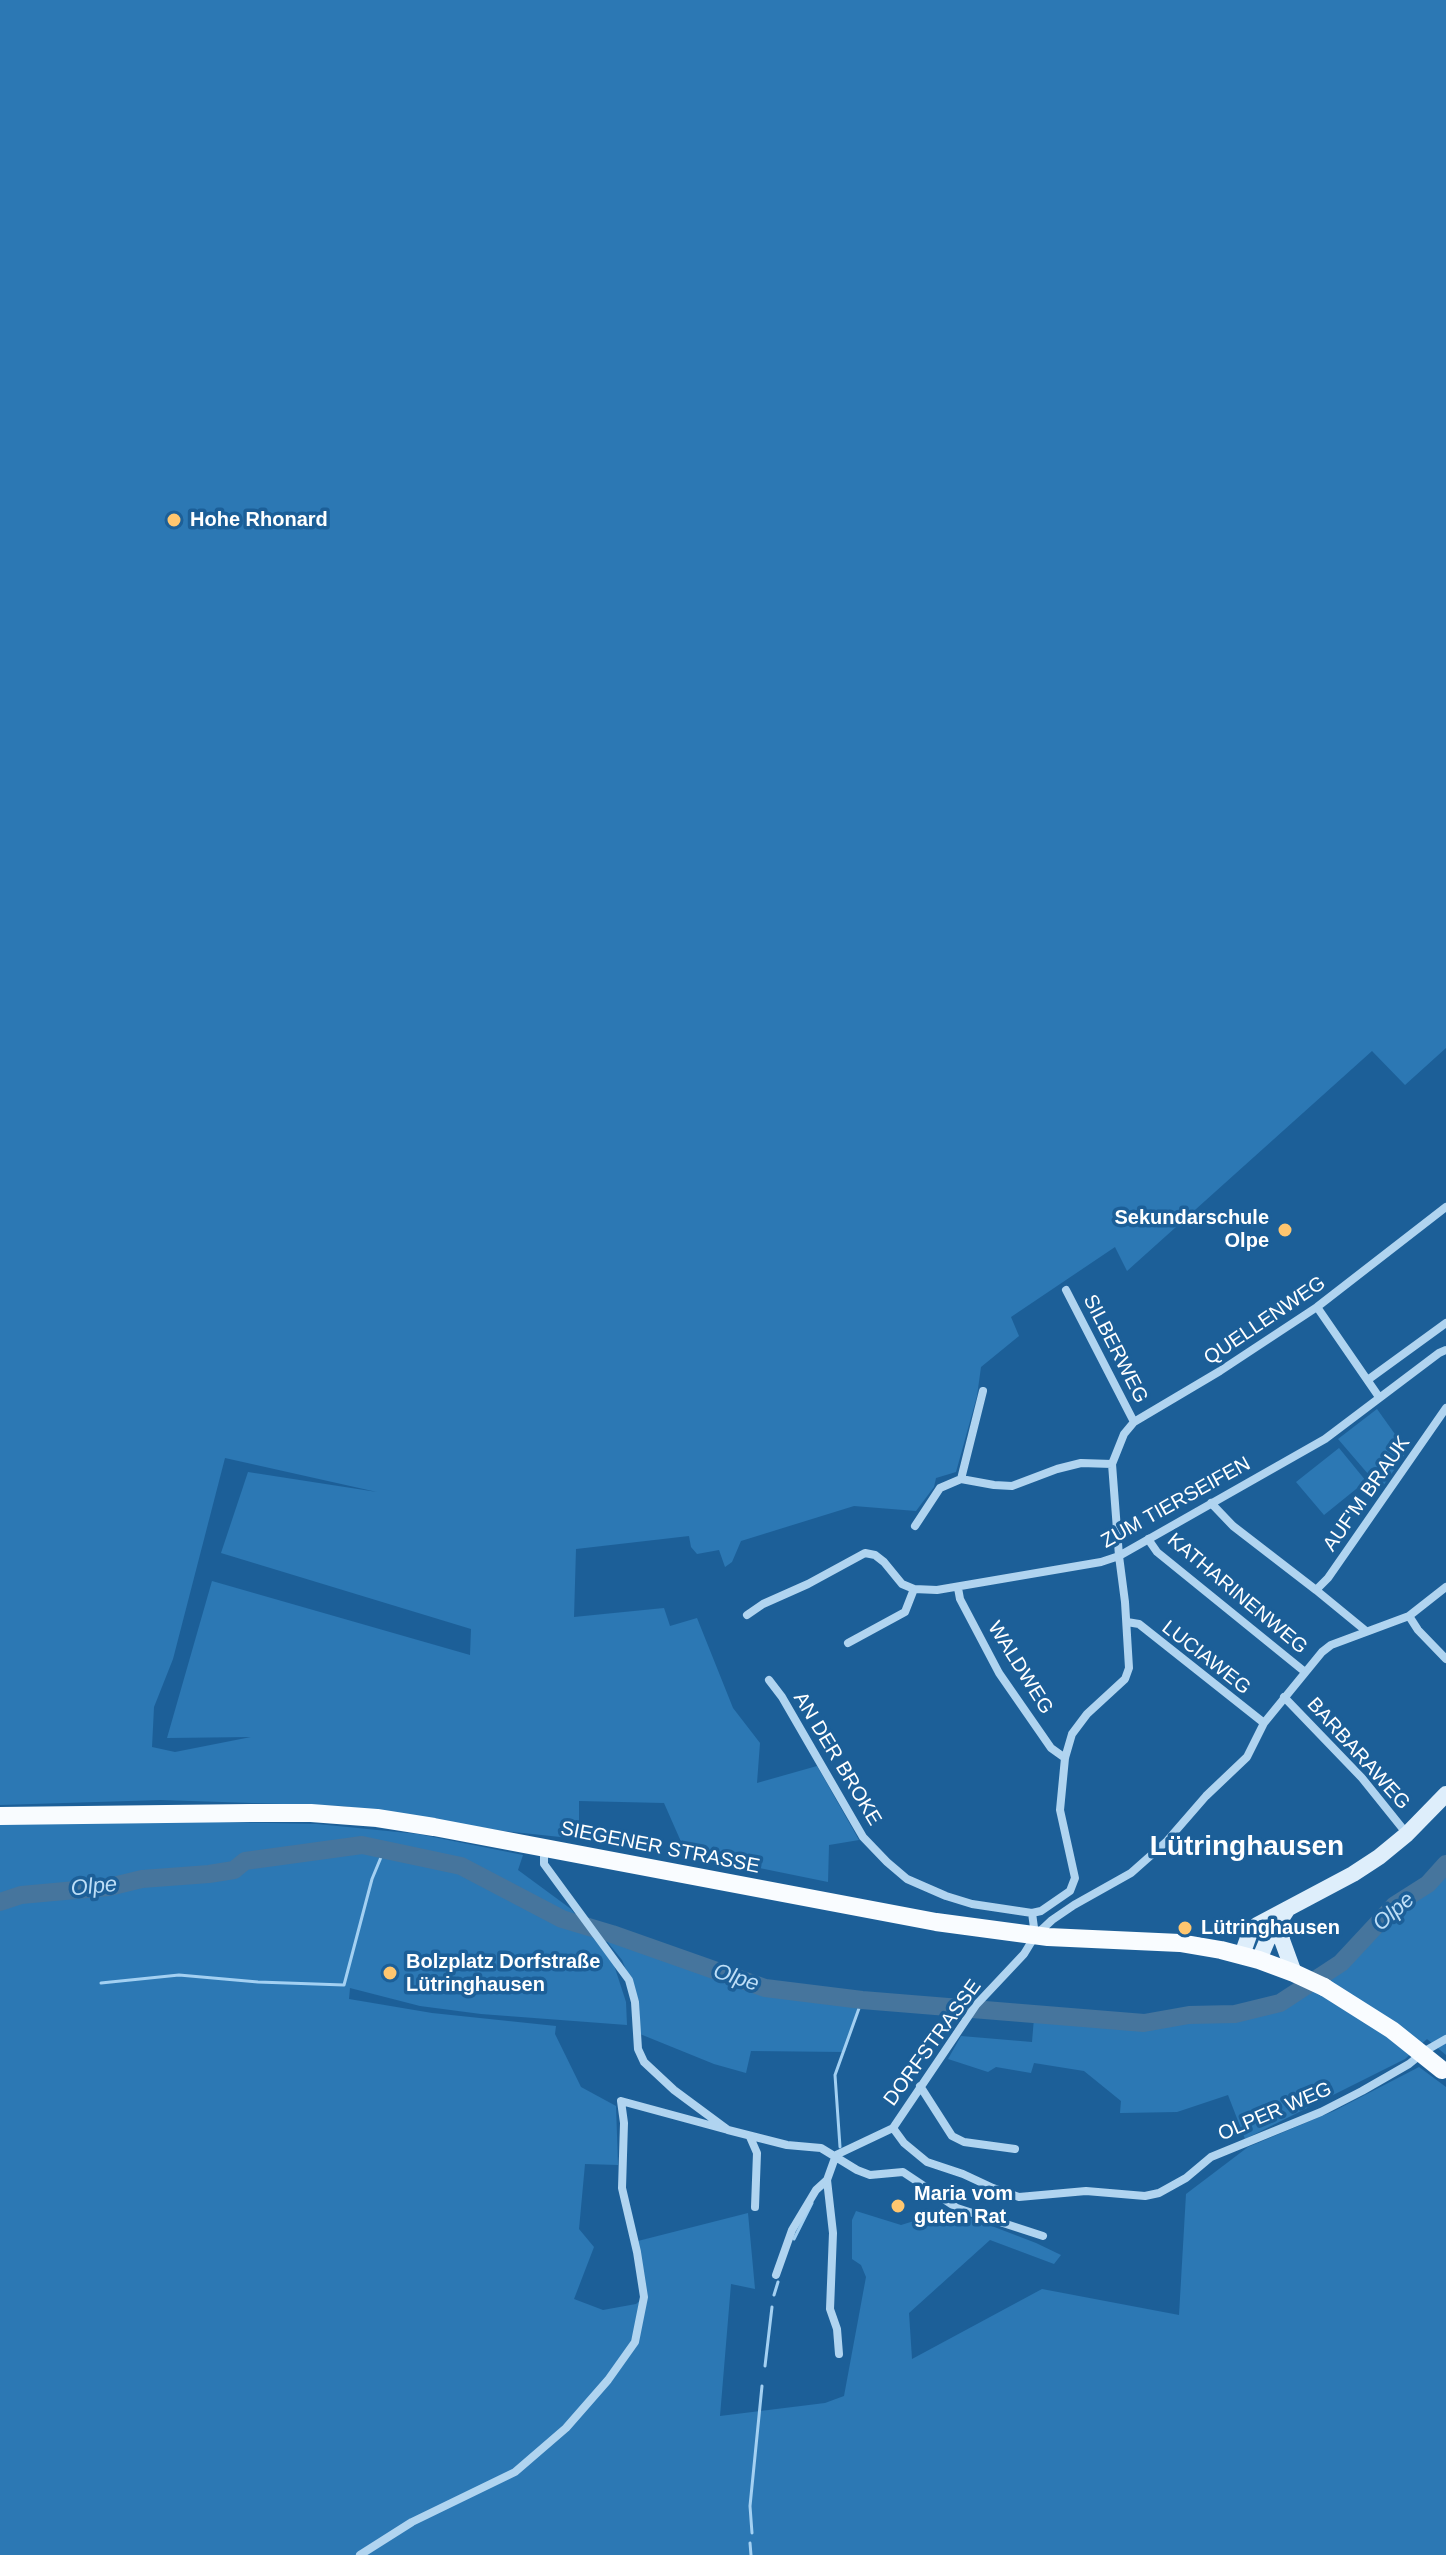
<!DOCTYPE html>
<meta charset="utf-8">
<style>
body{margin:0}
canvas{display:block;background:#1c5f98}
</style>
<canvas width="1446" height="2555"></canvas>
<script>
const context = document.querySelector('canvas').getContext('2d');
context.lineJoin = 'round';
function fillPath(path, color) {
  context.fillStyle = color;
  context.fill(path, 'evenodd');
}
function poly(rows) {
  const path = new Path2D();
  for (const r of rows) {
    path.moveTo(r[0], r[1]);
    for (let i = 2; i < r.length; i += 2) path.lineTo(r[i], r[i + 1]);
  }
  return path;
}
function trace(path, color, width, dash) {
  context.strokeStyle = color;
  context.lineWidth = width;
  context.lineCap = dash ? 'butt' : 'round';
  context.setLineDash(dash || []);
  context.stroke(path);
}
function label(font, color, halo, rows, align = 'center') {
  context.font = font + ' Arial,sans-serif';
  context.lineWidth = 7;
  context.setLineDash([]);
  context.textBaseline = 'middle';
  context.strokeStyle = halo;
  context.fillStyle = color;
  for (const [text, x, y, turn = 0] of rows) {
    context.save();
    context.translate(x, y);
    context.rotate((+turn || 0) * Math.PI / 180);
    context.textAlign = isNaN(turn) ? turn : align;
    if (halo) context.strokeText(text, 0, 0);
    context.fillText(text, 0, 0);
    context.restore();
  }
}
fillPath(poly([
 [0,0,1446,0,1446,1048,1405,1085,1372,1051,1127,1271,1115,1247,1011,1317,1019,1336,981,1367,977,1396,956,1472,936,1478,934,1487,916,1511,854,1506,741,1541,732,1562,725,1567,719,1550,697,1554,691,1547,689,1536,576,1549,574,1617,664,1608,670,1626,697,1618,733,1708,760,1743,757,1783,817,1766,859,1840,829,1845,828,1882,686,1853,664,1803,579,1801,579,1839,504,1831,343,1806,161,1800,0,1805],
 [225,1458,377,1492,248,1472,221,1553,471,1629,470,1655,212,1581,167,1738,251,1737,175,1752,152,1747,154,1707,173,1659],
 [1377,1409,1407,1451,1381,1489,1338,1439],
 [1339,1448,1366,1481,1324,1515,1296,1482],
 [171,1821,317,1824,418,1834,523,1855,518,1870,571,1909,614,1965,626,2002,627,2025,481,2014,420,2006,350,1988,349,1999,432,2013,556,2026,555,2034,581,2087,616,2106,618,2165,585,2164,579,2229,594,2247,574,2299,603,2310,636,2304,644,2297,634,2242,748,2213,755,2289,731,2284,720,2416,825,2403,844,2396,866,2277,861,2265,852,2259,852,2220,856,2211,901,2225,950,2210,1036,2243,1061,2255,1054,2264,990,2240,909,2313,912,2359,1042,2289,1179,2315,1186,2194,1248,2147,1334,2111,1419,2067,1446,2087,1446,2555,0,2555,0,1823],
 [1446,1872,1446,2055,1427,2039,1405,2059,1245,2139,1228,2095,1177,2112,1120,2113,1121,2101,1084,2071,1034,2063,1031,2073,996,2067,988,2072,948,2059,961,2036,1032,2042,1034,2018,1152,2027,1187,2019,1235,2019,1281,2007,1344,1966,1394,1911,1428,1889],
 [601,1934,763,1989,829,2000,861,2002,845,2052,751,2051,746,2073,714,2064,640,2034,639,2001,622,1960]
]), '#2c78b4');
trace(poly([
 [101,1983,179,1975,258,1982,344,1985,372,1879,384,1850],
 [840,2147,835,2075,862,2000],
 [794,2239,812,2203],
 [774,2295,778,2282],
 [765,2366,772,2307],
 [752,2533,750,2506,762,2386],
 [750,2543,751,2555]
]), '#a3d0f2', 3);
trace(poly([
 [0,1902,21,1895,109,1887,142,1879,209,1874,234,1870,245,1861,362,1845,461,1866,562,1919,612,1934,765,1988,862,2000,1144,2023,1189,2015,1235,2014,1280,2003,1341,1963,1395,1905,1428,1884,1446,1864]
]), '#46759d', 18);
trace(poly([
 [1066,1290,1134,1422],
 [1317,1307,1379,1397],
 [1369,1379,1446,1323],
 [961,1479,983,1391],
 [1211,1503,1233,1526,1316,1590,1328,1578,1446,1408],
 [915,1526,940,1488,961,1479,994,1485,1012,1486,1057,1469,1081,1463,1112,1464],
 [1148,1539,1157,1552,1305,1672],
 [958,1588,960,1599,999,1673,1051,1748,1065,1758],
 [1316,1590,1366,1631],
 [747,1615,763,1604,808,1584,865,1553,875,1555,884,1562,902,1584,914,1589,937,1590,1101,1562,1119,1556,1325,1439,1439,1353,1446,1350],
 [1409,1616,1418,1630,1446,1659],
 [1127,1622,1139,1624,1264,1723],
 [848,1643,905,1612,914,1589],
 [769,1680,782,1697,863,1837,887,1862,907,1879,946,1896,972,1904,1032,1913,1035,1935],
 [1284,1697,1362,1778,1407,1834],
 [544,1849,544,1864,629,1980,635,2002,638,2049,644,2062,674,2090,728,2130,787,2145,821,2148,857,2170,870,2175,903,2172,957,2208,1043,2236],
 [1032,1913,1041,1911,1070,1891,1075,1878,1060,1810,1065,1758,1072,1734,1087,1714,1125,1679,1129,1668,1125,1602,1119,1556,1112,1464,1124,1434,1134,1422,1220,1371,1317,1307,1446,1207],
 [920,2086,952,2136,964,2142,1015,2149],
 [893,2128,904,2143,927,2162,963,2174,993,2188,1019,2197,1086,2191,1145,2196,1159,2193,1186,2178,1211,2157,1321,2112,1362,2091,1409,2064,1425,2051,1446,2039],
 [750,2137,757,2153,755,2207],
 [836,2155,893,2128,976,2005,1024,1954,1035,1936,1052,1920,1074,1905,1131,1873,1166,1842,1206,1796,1247,1757,1264,1723,1322,1652,1331,1645,1409,1616,1446,1587],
 [836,2155,827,2180,833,2233,830,2309,837,2329,839,2354],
 [776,2275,792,2230,816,2190,827,2180],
 [360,2555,412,2522,515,2472,566,2428,608,2380,635,2342,644,2297,637,2252,622,2188,624,2123,621,2101,728,2130]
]), '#b0d4f0', 8);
trace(poly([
 [1281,1919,1282,1940,1294,1973],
 [1242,1955,1249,1935,1257,1925,1353,1874,1379,1857,1407,1834,1446,1794],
 [1259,1960,1267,1941,1287,1910]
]), '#deeefb', 16);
trace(poly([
 [0,1816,250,1813,311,1813,377,1818,434,1827,936,1922,1048,1937,1180,1943,1221,1950,1259,1960,1294,1973,1324,1987]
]), '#f9fcff', 18);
trace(poly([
 [1324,1987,1392,2030,1442,2070]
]), '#f9fcff', 18);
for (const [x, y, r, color] of [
 [174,520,8,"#ffc66f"],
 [1285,1230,8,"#ffc66f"],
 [1185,1928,8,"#ffc66f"],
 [390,1973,8,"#ffc66f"],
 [898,2206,8,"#ffc66f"]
]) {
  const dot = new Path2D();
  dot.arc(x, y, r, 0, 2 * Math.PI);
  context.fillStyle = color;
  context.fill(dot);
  trace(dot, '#1c5f98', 3);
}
label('bold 20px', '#fff', '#1c5f98', [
 ["Hohe Rhonard",190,520],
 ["Sekundarschule",1269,1218,"right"],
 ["Olpe",1269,1241,"right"],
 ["Lütringhausen",1201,1928],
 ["Bolzplatz Dorfstraße",406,1962],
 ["Lütringhausen",406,1985],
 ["Maria vom",914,2194],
 ["guten Rat",914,2217]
], 'left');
label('20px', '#fff', '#1c5f98', [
 ["QUELLENWEG",1265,1321,-34],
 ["SILBERWEG",1115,1349,63],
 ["AUF'M BRAUK",1367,1494,-55],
 ["ZUM TIERSEIFEN",1176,1503,-29],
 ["KATHARINENWEG",1237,1594,40],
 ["LUCIAWEG",1206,1658,38],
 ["WALDWEG",1020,1668,58],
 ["BARBARAWEG",1358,1754,48],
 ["AN DER BROKE",837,1759,59],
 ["SIEGENER STRASSE",660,1848,11],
 ["DORFSTRASSE",933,2043,-54],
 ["OLPER WEG",1275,2112,-23]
]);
label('italic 22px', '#bddef7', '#1c5f98', [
 ["Olpe",94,1887,-6],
 ["Olpe",1394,1912,-41],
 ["Olpe",736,1978,18]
]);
label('bold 28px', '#fff', '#1c5f98', [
 ["Lütringhausen",1247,1847]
]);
</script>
